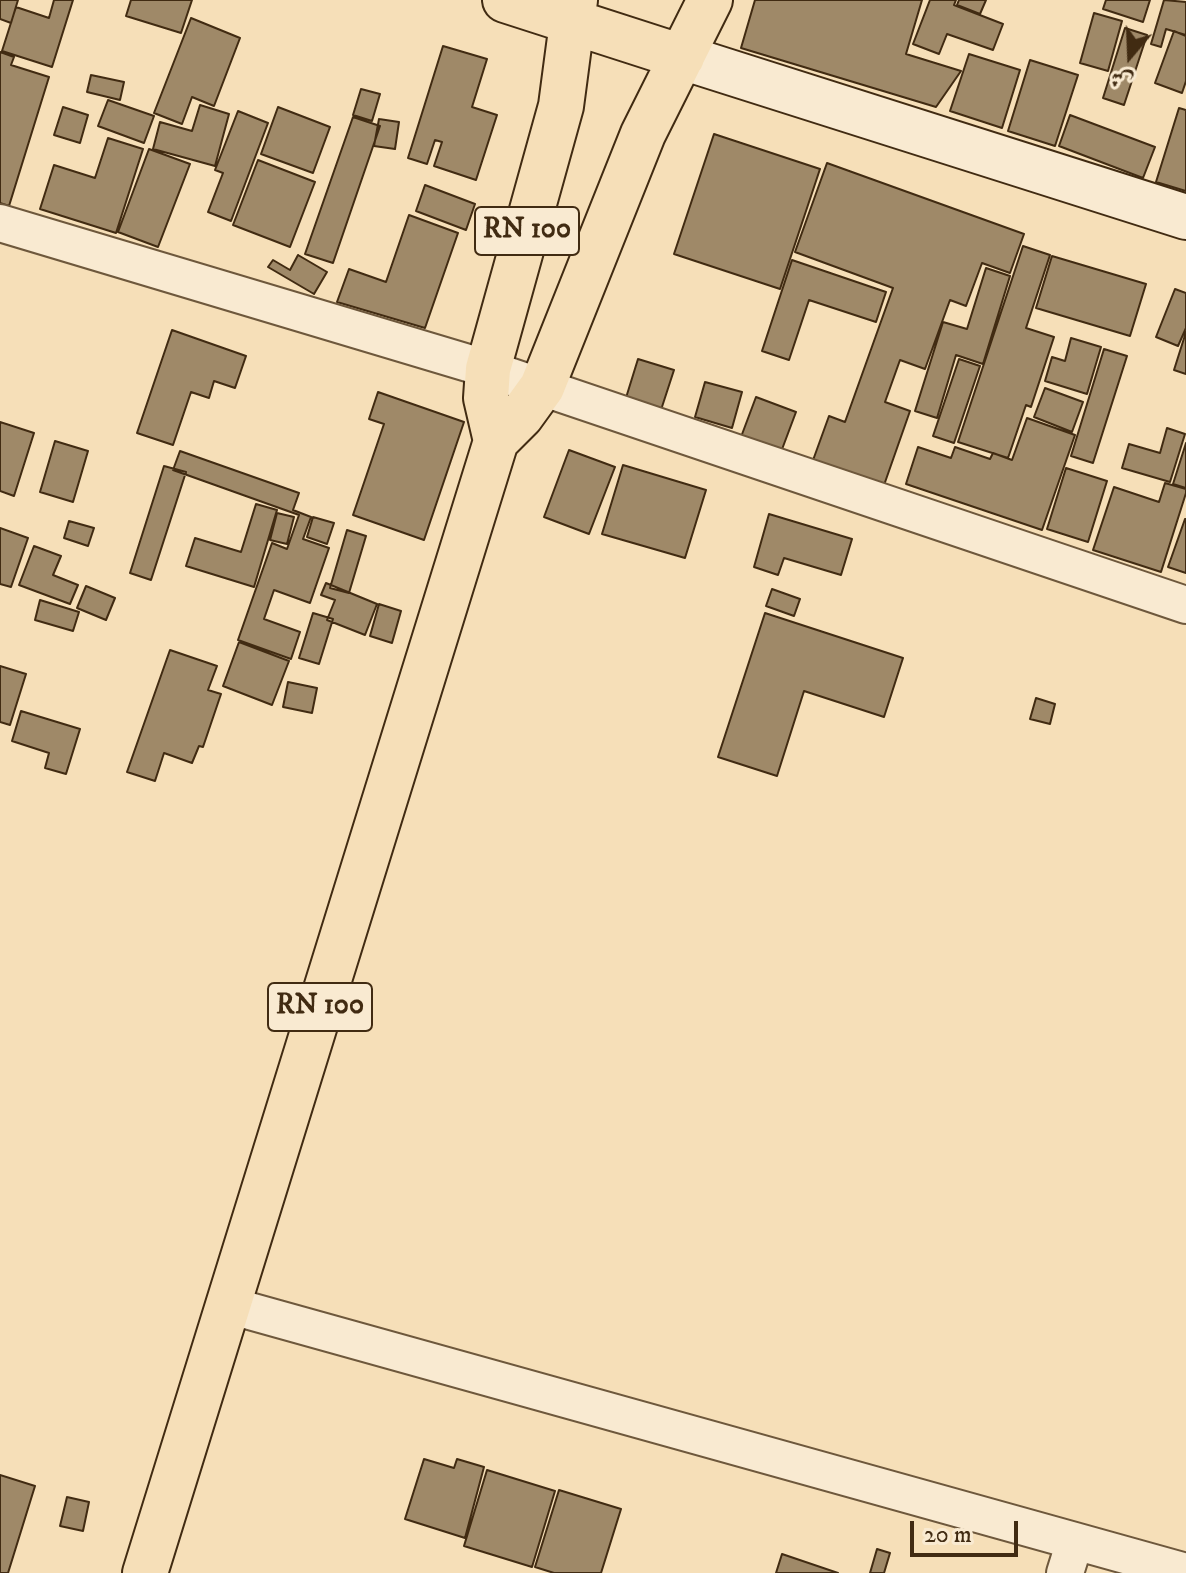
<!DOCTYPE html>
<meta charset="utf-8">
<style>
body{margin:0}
#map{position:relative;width:1186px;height:1573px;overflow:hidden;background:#f6dfb8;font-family:"IM FELL DW Pica",Amiri,serif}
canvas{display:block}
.north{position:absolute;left:1090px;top:16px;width:80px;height:80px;-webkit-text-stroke:6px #f9ead1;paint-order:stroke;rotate:199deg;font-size:22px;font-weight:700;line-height:32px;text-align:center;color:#412b12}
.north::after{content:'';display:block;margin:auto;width:28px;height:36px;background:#412b12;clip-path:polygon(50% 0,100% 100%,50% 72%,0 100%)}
.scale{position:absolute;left:910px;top:1521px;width:108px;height:36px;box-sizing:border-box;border:4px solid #412b12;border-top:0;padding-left:10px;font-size:24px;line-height:28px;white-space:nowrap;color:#412b12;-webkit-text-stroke:6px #f9ead1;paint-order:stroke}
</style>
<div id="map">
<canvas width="1186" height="1573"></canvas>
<div class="north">ش</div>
<div class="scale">20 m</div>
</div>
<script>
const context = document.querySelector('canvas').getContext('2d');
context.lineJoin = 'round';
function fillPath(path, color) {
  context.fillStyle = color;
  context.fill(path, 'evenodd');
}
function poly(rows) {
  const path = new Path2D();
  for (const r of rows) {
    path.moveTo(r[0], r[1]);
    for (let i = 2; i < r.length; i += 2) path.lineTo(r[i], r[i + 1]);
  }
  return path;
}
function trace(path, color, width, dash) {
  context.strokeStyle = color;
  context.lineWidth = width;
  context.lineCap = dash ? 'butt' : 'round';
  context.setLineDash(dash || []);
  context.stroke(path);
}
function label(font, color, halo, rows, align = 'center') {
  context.font = font + ' "IM FELL DW Pica",serif';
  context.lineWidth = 6;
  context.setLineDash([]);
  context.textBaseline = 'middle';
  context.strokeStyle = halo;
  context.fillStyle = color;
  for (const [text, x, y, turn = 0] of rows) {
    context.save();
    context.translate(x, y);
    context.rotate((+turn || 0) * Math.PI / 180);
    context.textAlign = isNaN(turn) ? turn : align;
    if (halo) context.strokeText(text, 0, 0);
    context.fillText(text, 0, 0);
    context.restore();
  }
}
const building = poly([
 [0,0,18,0,11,23,0,19,0,0],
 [54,0,73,0,52,67,2,51,16,7,49,18,54,0],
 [131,0,192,0,181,33,126,16,131,0],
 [755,0,922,0,906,54,961,71,936,107,741,48,755,0],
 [930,0,956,0,954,5,1003,24,993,50,947,34,939,54,913,44,930,0],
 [959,0,986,0,980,14,957,5,959,0],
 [1106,0,1150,0,1143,22,1103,9,1106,0],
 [1164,0,1186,2,1186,35,1166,29,1161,47,1151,44,1164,0],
 [1094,13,1122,21,1108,71,1080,63,1094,13],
 [191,18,240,38,214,106,192,97,182,124,154,113,191,18],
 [1125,28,1147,35,1124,105,1103,98,1125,28],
 [1174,31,1186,36,1186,81,1182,93,1155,83,1174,31],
 [443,46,487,59,472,107,497,115,476,180,434,166,442,142,435,140,427,164,408,158,443,46],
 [0,52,14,57,11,65,49,77,9,206,0,203,0,52],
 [969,54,1020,70,1002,128,950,111,969,54],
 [1030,60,1078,75,1055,146,1008,131,1030,60],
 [91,75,124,82,120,100,87,92,91,75],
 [361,89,380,94,372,121,353,115,361,89],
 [108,100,154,116,144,143,98,126,108,100],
 [200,105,229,114,215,166,153,149,160,122,192,131,200,105],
 [63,107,88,115,80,143,54,135,63,107],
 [278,107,330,127,313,173,261,154,278,107],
 [1179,108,1186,110,1186,191,1156,182,1179,108],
 [238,111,268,123,231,221,208,212,223,173,215,170,238,111],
 [1070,115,1155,147,1143,178,1059,146,1070,115],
 [353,117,380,126,333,263,305,254,353,117],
 [379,119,399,122,395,149,374,146,379,119],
 [714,134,820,169,780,289,674,254,714,134],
 [108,138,143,149,116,233,40,209,54,165,95,178,108,138],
 [149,149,190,164,158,247,118,232,149,149],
 [258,160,315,182,290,247,233,225,258,160],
 [827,163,1024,234,1010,273,982,263,966,306,950,300,925,369,900,360,885,402,910,411,883,488,812,463,829,416,845,422,893,288,795,252,827,163],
 [425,185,475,204,466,230,416,211,425,185],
 [409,215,458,233,425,328,337,302,349,269,386,282,409,215],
 [1023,246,1050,255,1026,328,1054,337,1031,407,1026,405,1008,458,958,442,1023,246],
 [298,255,327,272,314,294,268,267,273,260,290,270,298,255],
 [1052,256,1146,284,1130,336,1036,308,1052,256],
 [792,260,886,292,876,322,809,300,789,360,762,351,792,260],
 [986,268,1010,276,983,364,956,355,937,418,915,411,943,322,967,329,986,268],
 [1175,289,1186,293,1186,328,1178,346,1156,337,1175,289],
 [172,330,246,356,235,388,214,381,209,398,191,392,173,445,137,433,172,330],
 [1186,332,1186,374,1174,370,1186,332],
 [1071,338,1101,347,1087,394,1045,381,1052,357,1065,361,1071,338],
 [1104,349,1127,356,1093,463,1071,456,1104,349],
 [638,359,674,370,660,413,625,401,638,359],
 [959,359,980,366,954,443,933,436,959,359],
 [705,382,742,392,732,428,695,417,705,382],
 [1045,388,1083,402,1072,432,1034,417,1045,388],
 [378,392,464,422,424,540,353,515,384,424,369,419,378,392],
 [756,397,796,412,781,452,741,437,756,397],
 [1027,418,1075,435,1042,530,906,484,918,447,951,458,955,447,990,459,993,453,1012,460,1027,418],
 [0,422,34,433,14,496,0,491,0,422],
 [1167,428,1185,434,1170,482,1122,468,1129,444,1160,453,1167,428],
 [55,441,88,451,73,502,40,492,55,441],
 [1186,443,1186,488,1173,484,1186,443],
 [569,450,615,467,589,534,544,517,569,450],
 [180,451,299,493,293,510,311,517,303,539,329,548,310,603,274,590,264,619,300,632,291,659,238,640,272,543,287,549,299,515,173,470,180,451],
 [623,465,706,490,685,558,602,534,623,465],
 [164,466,186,472,151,580,130,573,164,466],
 [1066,468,1107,481,1088,542,1047,529,1066,468],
 [1165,483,1186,489,1186,493,1161,572,1093,550,1114,487,1159,502,1165,483],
 [256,504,277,510,254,587,186,566,195,538,241,552,256,504],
 [277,513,294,517,287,544,270,540,277,513],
 [769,514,852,539,841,575,784,558,778,575,754,567,769,514],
 [313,517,334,523,327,544,307,537,313,517],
 [1185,519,1186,519,1186,573,1168,567,1185,519],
 [69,521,94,528,88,546,64,538,69,521],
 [0,528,28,538,11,587,0,584,0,528],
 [347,530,366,536,349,593,330,588,347,530],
 [34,546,61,556,53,575,78,585,70,604,19,585,34,546],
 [326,583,377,604,365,635,327,620,335,600,321,595,326,583],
 [86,586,115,598,106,620,77,608,86,586],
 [772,589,800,599,794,616,766,606,772,589],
 [40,600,79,612,73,631,35,620,40,600],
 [379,604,401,611,392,643,370,636,379,604],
 [313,613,333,619,319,664,299,658,313,613],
 [765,613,903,658,884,717,804,691,777,776,718,757,765,613],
 [239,642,289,661,272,705,223,686,239,642],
 [170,650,217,666,208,690,221,694,203,747,199,746,192,763,164,753,155,781,127,772,170,650],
 [0,666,26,674,10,725,0,722,0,666],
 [288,682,317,688,312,713,283,707,288,682],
 [1036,698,1055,704,1050,724,1030,719,1036,698],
 [21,711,80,729,66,774,45,768,49,753,12,741,21,711],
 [424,1459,454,1468,457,1459,484,1467,465,1538,405,1519,424,1459],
 [487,1470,555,1491,532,1567,464,1546,487,1470],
 [0,1475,35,1486,8,1573,0,1573,0,1475],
 [559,1490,621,1509,601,1573,554,1573,535,1567,559,1490],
 [67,1497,89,1502,83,1531,60,1526,67,1497],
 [877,1549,890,1553,884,1573,870,1573,877,1549],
 [782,1554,838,1573,776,1573,782,1554]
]);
fillPath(building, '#9f8968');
trace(building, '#412b12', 2);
const street = poly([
 [0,223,488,369,1186,605],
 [228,1305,1186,1572],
 [1065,1573,1075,1541]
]);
const secondary = poly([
 [682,57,1186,217]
]);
const primary = poly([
 [505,0,682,57],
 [496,441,486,398,488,369,561,106,575,0],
 [145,1573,496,441,521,416,542,387,643,134,710,0]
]);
trace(street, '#6e583c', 40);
trace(secondary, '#412b12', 48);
trace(primary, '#412b12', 48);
trace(street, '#f9ead1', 36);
trace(secondary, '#f9ead1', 44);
trace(primary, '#f6dfb8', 44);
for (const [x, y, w] of [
 [527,231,104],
 [320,1007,104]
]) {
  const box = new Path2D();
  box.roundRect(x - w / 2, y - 24, w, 48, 6);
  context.fillStyle = '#f9ead1';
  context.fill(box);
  trace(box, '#412b12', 2);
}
label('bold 28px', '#412b12', null, [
 ["RN 100",527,231],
 ["RN 100",320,1007]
]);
</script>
